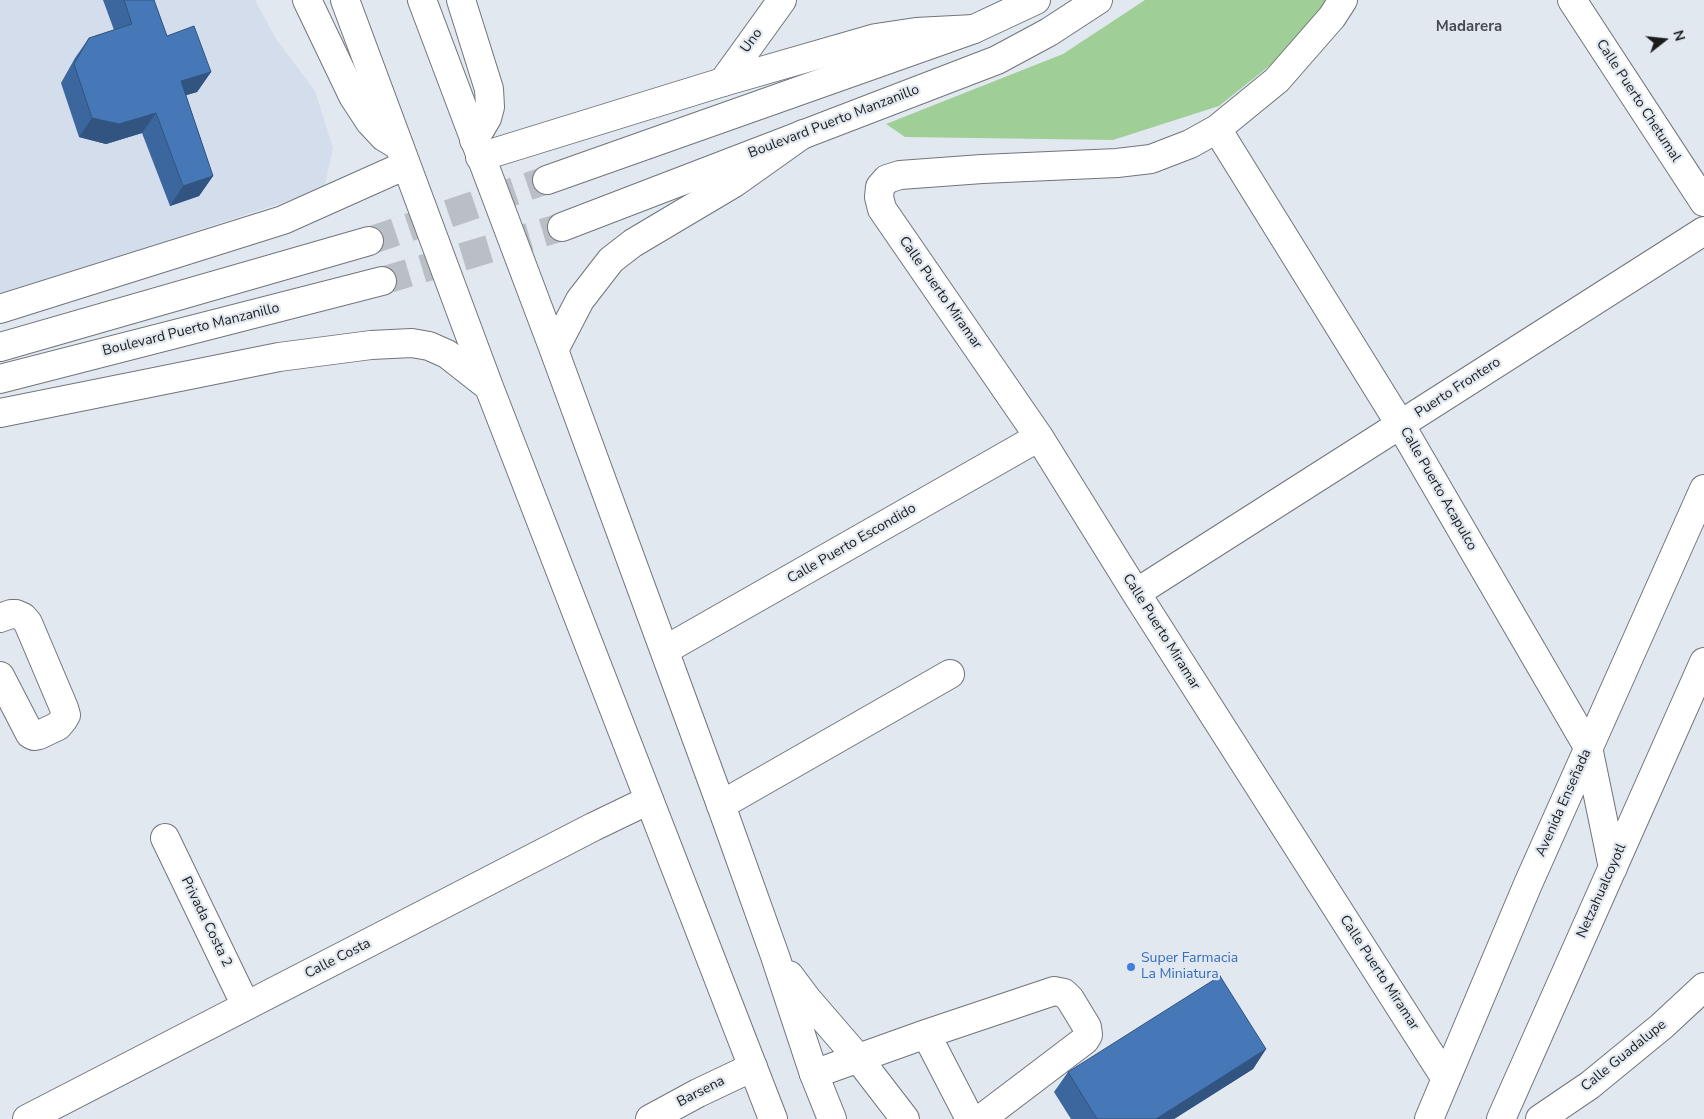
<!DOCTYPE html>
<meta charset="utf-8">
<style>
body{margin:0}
#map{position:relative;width:1704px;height:1119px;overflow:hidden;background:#e2e8ef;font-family:"Nunito Sans",sans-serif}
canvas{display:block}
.north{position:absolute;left:1639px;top:15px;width:50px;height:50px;-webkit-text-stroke:4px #e2e8ef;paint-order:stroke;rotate:74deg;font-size:14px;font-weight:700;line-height:20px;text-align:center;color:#1a1c1e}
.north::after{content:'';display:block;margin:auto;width:18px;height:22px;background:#1a1c1e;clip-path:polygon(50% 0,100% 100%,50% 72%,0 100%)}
</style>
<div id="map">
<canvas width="1704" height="1119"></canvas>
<div class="north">N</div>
</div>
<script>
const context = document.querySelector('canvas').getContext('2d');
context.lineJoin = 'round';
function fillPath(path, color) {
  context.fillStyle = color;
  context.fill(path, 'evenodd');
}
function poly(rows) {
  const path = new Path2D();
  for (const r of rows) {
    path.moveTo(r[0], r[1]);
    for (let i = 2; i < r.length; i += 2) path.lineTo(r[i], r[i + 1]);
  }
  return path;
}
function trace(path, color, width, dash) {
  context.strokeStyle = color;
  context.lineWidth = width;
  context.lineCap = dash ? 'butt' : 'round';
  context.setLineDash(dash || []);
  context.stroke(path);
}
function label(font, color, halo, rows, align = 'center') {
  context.font = font + ' "Nunito Sans",sans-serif';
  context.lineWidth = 4.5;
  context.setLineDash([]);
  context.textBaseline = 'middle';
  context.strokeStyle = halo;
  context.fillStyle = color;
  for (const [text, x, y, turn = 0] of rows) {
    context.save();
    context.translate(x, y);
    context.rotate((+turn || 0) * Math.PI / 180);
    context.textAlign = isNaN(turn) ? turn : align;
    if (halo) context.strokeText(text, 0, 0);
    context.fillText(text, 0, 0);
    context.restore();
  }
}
fillPath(poly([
 [0,0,255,0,276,39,315,91,333,148,324,189,0,295]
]), '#d3ddeb');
fillPath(poly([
 [1145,0,1330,0,1312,32,1219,106,1113,140,905,137,886,124,1063,54]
]), '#9fcf96');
trace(poly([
 [369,241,547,180],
 [382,281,562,227]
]), '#babfc5', 28, [28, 14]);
const minor = poly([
 [307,0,353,96,370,122,384,137,399,146],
 [461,0,489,89,490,107,487,118,474,140],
 [1343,0,1332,17,1277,80,1217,129,1190,144,1151,159,1117,163,982,169,900,175,887,179,880,187,879,197,882,209,1039,437,1136,593,1446,1079],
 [1572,0,1704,202],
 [723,82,782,0],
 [1217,129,1400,424,1588,747,1613,868],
 [547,180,974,29,1036,0],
 [562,227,997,60,1049,32,1098,0],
 [0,347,369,241],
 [0,379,382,281],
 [1136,593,1704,231],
 [0,618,11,614,16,614,23,617,28,623,64,708,66,715,63,720,58,726,39,735,34,736,30,734,0,676],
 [665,650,1039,437],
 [721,805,950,674],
 [165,838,246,1006],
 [926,1034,970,1119],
 [814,1074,926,1034,1054,991,1064,993,1070,999,1087,1027,1088,1035,1085,1040,981,1119],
 [27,1119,593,827,649,800],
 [650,1119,698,1093,753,1067],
 [1429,1119,1528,884,1704,489],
 [1501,1119,1704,662],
 [1540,1119,1590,1085,1662,1026,1704,987]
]);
const major = poly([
 [345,0,489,387,773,1119],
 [422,0,554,350,721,805,775,956,814,1074,832,1119],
 [480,157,723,82,876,38,916,32,974,29],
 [0,309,283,220,406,165],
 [554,350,580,300,611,260,633,243,734,183,803,134],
 [0,413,279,357,371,345,412,343,429,346,447,354,489,387],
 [789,975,807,999,858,1058,905,1119]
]);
trace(minor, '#70757b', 30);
trace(major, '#70757b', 30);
trace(minor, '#fff', 28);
trace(major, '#fff', 28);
fillPath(poly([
 [103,0,154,0,167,36,211,72,197,92,186,95,213,176,199,196,170,206,142,133,106,144,79,137,61,83,75,58,89,38,114,30],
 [1266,1049,1253,1069,1174,1119,1071,1119,1054,1092,1068,1072]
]), '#3c679e');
fillPath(poly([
 [211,72,197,92,167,101,181,81],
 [156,113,142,133,106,144,79,137,92,118],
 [213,176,199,196,170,206,183,186],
 [1266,1049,1253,1069,1174,1119,1156,1119]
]), '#315481');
const building = poly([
 [124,0,154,0,167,36,194,26,211,72,181,81,213,176,183,186,156,113,119,124,92,118,74,64,89,38,132,24,124,0],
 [1220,976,1266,1049,1156,1119,1097,1119,1068,1072,1220,976]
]);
fillPath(building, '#4678b8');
trace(building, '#315481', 1);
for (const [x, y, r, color] of [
 [1131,967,5,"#3f7fe0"]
]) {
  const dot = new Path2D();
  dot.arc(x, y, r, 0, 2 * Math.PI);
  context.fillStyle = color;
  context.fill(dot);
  trace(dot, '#e2e8ef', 2);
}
label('14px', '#1a1c1e', '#e2e8ef', [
 ["Uno",752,41,-54],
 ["Calle Puerto Chetumal",1638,101,57],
 ["Boulevard Puerto Manzanillo",834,122,-21],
 ["Calle Puerto Miramar",940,293,55],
 ["Boulevard Puerto Manzanillo",191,330,-14],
 ["Puerto Frontero",1458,388,-33],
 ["Calle Puerto Acapulco",1438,489,60],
 ["Calle Puerto Escondido",852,544,-30],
 ["Calle Puerto Miramar",1161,632,58],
 ["Avenida Enseñada",1564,803,-66],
 ["Netzahualcoyotl",1602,891,-66],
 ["Privada Costa 2",206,922,64],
 ["Calle Costa",338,959,-27],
 ["Calle Puerto Miramar",1379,973,57],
 ["Calle Guadalupe",1624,1056,-39],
 ["Barsena",701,1092,-27]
]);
label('14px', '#366cbe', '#e2e8ef', [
 ["Super Farmacia",1141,959],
 ["La Miniatura",1141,975]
], 'left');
label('bold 15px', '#474b51', '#e2e8ef', [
 ["Madarera",1469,27]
]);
</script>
